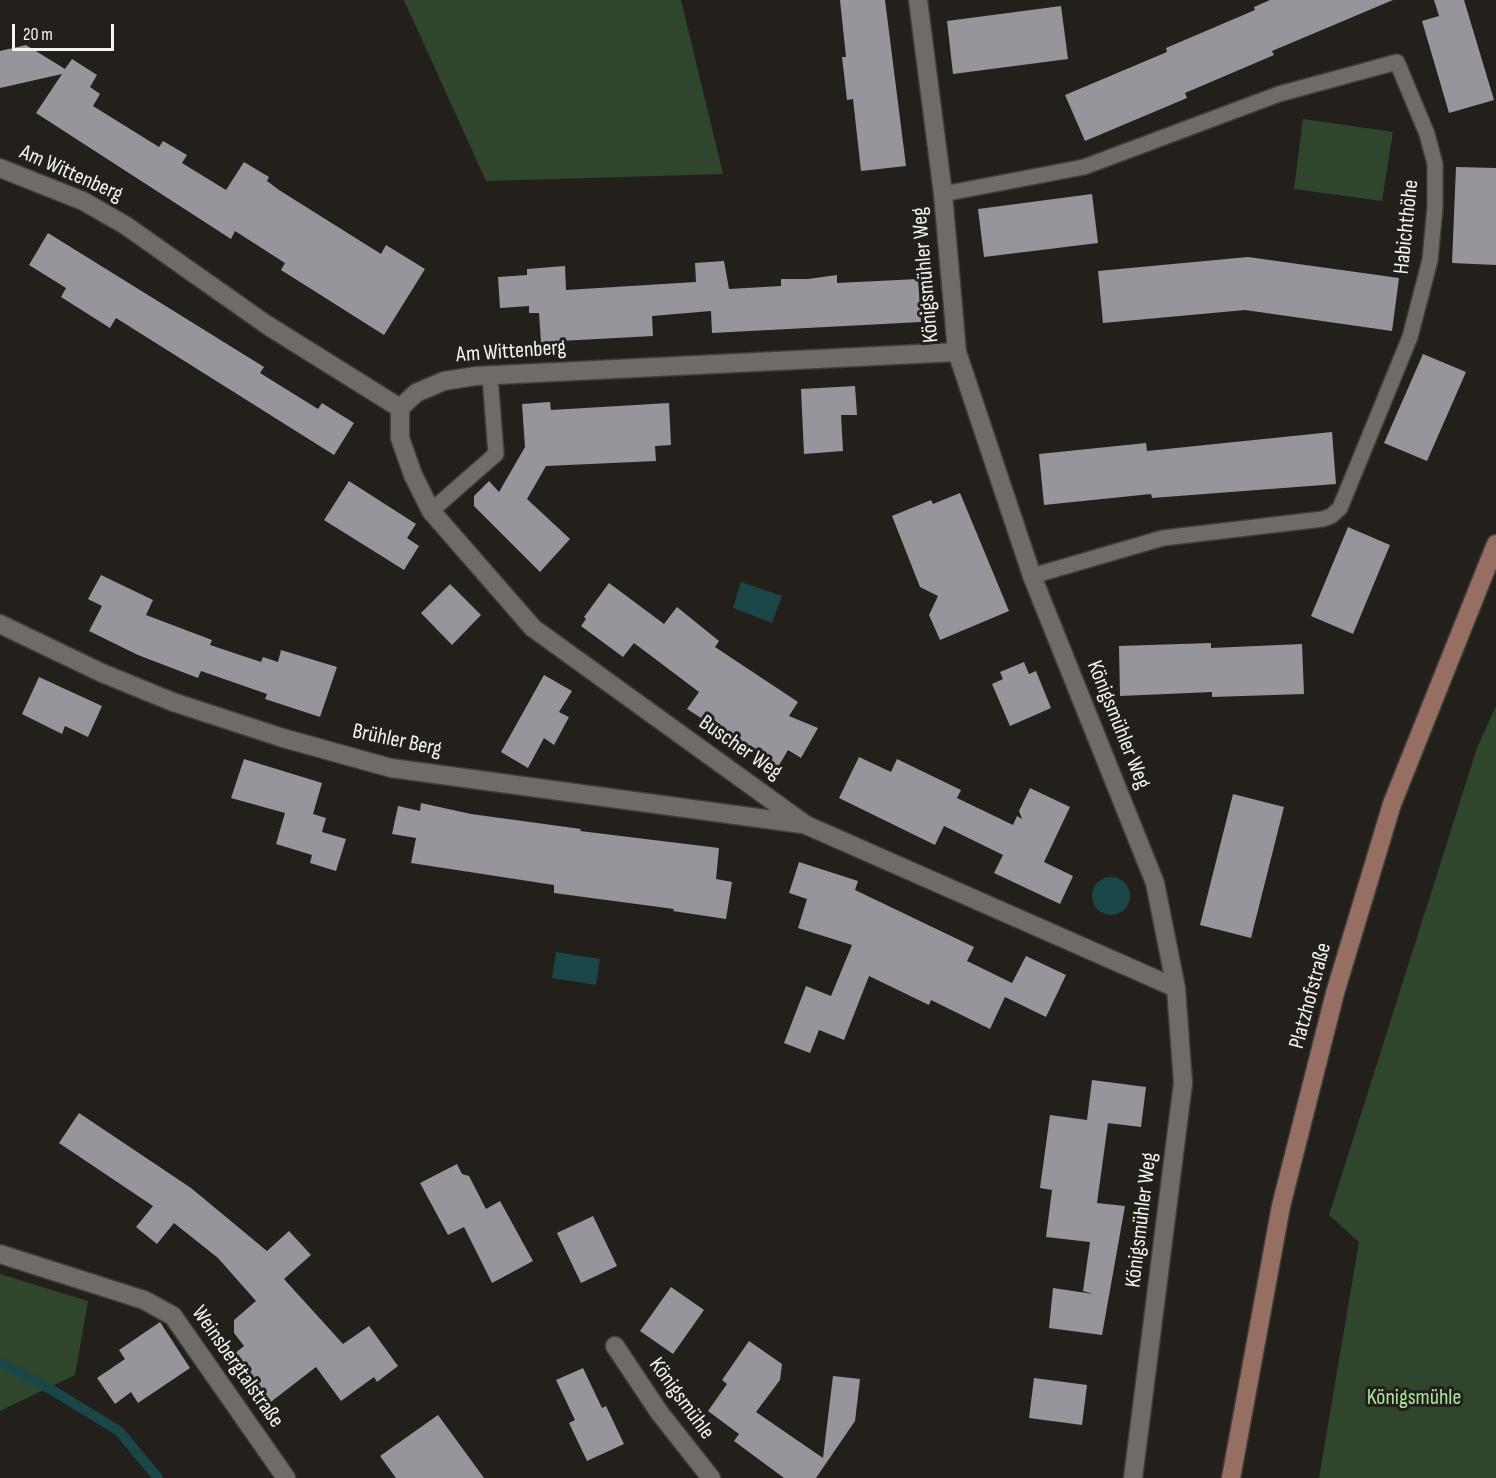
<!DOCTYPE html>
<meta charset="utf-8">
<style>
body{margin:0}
#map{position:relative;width:1496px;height:1478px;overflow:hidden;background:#23201c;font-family:"Sofia Sans Condensed",sans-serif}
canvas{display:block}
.scale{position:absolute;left:12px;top:24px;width:102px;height:27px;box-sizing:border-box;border:3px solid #f5f3f0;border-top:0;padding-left:8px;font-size:18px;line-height:21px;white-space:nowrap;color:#f5f3f0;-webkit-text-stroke:4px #23201c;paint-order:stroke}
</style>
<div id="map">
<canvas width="1496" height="1478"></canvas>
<div class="scale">20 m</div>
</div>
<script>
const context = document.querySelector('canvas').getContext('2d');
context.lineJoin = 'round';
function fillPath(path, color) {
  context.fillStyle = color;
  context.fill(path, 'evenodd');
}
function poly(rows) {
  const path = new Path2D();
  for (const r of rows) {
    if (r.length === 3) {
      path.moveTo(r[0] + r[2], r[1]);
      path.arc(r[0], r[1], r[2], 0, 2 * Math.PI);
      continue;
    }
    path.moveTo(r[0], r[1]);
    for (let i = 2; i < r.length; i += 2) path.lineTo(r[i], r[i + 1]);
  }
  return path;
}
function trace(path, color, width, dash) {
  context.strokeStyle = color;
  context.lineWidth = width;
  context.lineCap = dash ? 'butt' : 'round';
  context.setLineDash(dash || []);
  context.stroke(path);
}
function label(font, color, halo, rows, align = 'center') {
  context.font = font + ' "Sofia Sans Condensed",sans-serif';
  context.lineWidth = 6;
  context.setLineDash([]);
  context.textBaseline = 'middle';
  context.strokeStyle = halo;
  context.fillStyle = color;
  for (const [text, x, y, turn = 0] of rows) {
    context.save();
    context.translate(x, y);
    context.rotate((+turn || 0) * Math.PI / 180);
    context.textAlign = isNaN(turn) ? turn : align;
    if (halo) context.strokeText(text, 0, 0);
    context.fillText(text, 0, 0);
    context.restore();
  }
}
fillPath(poly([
 [404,0,681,0,723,174,486,181],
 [1303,119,1393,132,1382,201,1294,189],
 [1496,706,1496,1478,1319,1478,1359,1242,1329,1215,1477,748],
 [0,1274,88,1301,75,1375,0,1411]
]), '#2f462c');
fillPath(poly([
 [741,582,782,596,772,623,733,608],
 [1111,896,19],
 [556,952,600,959,596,985,552,978]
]), '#1a4648');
trace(poly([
 [0,1363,47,1387,119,1431,158,1478]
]), '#1a4648', 10);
fillPath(poly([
 [840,0,885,0,906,166,861,171,853,99,847,100,842,57,846,57],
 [1270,0,1393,0,1272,51,1274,55,1185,93,1187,98,1085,141,1065,95,1167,52,1166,48,1255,10,1254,7],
 [1434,0,1464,0,1494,100,1449,113,1422,21,1439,16],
 [1061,6,1068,59,953,74,947,21],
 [26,45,65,69,72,59,97,75,90,87,100,94,93,106,159,147,163,141,187,155,182,163,226,190,244,162,269,177,267,181,279,190,381,254,386,245,425,269,384,335,281,270,285,263,235,231,231,239,36,113,62,74,0,88,0,51],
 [1456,167,1496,168,1496,265,1452,263],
 [1092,194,1098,243,984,257,978,209],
 [48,233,264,367,260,373,318,409,322,403,354,423,334,455,116,318,110,328,61,297,66,288,29,265],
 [1248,257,1399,278,1392,331,1245,310,1103,323,1098,271],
 [724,261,729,289,781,286,781,279,808,279,837,275,837,283,918,279,921,322,712,333,711,311,652,316,653,336,541,342,539,313,529,313,529,306,500,308,498,277,527,275,527,269,565,266,566,290,696,282,695,263],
 [1423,354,1466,372,1427,461,1384,443],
 [855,386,857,415,841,415,843,451,804,454,801,389],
 [550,402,551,410,669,403,671,445,655,446,656,461,546,466,527,499,570,539,540,572,474,506,474,496,489,481,499,492,525,447,522,404],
 [1332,432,1336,484,1152,498,1151,494,1044,505,1039,454,1146,443,1147,451],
 [349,481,416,524,407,538,419,546,404,570,324,520],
 [960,493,1009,611,940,640,929,615,938,596,920,587,892,516,931,500,933,504],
 [1348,527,1390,545,1353,634,1311,616],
 [101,575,153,600,146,615,212,640,210,645,261,662,263,657,278,662,281,650,337,667,320,717,265,699,267,694,201,671,198,678,138,655,89,631,102,606,88,599],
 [609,583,664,624,677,607,719,641,715,647,798,702,789,716,818,728,801,758,788,750,778,767,687,709,699,692,634,643,623,657,581,626,586,619,584,617],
 [450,584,481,615,452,645,421,613],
 [1211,643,1211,648,1302,644,1304,694,1212,697,1212,692,1120,696,1119,646],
 [1024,662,1029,674,1036,671,1051,708,1010,726,992,684,1003,679,1000,672],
 [544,675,572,691,559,712,569,717,554,745,544,738,528,768,501,752],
 [39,677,102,706,88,737,65,726,62,734,22,714],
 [859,757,891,772,897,759,961,790,957,798,1013,825,1017,816,1022,819,1019,811,1030,788,1070,807,1044,862,1073,876,1060,904,994,873,1003,855,944,826,935,845,839,798],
 [244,759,322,783,313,814,326,818,322,832,346,839,336,871,310,863,312,855,276,844,285,813,231,798],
 [1233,794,1284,807,1251,938,1200,925],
 [421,803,471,814,581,829,580,831,719,848,716,879,732,882,726,919,673,911,674,909,554,893,554,885,411,863,416,838,392,834,398,806,420,811],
 [799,862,858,881,855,890,974,947,967,961,1012,983,1026,956,1066,975,1046,1017,1005,997,990,1029,931,1000,929,1005,869,976,844,1040,819,1030,810,1053,784,1043,806,986,831,996,852,945,798,928,807,899,789,893],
 [1092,1080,1146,1087,1141,1127,1099,1122,1108,1123,1097,1203,1125,1206,1102,1335,1049,1328,1053,1288,1093,1294,1083,1291,1090,1242,1046,1237,1052,1190,1040,1188,1050,1115,1087,1120],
 [79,1113,191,1188,267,1251,289,1231,311,1255,284,1279,343,1344,369,1326,398,1366,377,1382,374,1377,341,1401,316,1367,263,1408,228,1359,244,1346,234,1333,234,1320,256,1301,218,1258,174,1223,157,1244,136,1227,153,1206,59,1143],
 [457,1164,462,1174,469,1176,486,1209,500,1201,533,1261,492,1283,464,1227,448,1235,420,1183],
 [593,1216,617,1266,581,1283,557,1233],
 [671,1287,704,1310,673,1354,640,1331],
 [160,1322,190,1368,138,1403,131,1392,115,1404,97,1378,125,1359,119,1350],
 [749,1341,782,1364,780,1380,756,1412,823,1458,833,1376,860,1379,855,1421,816,1478,784,1478,734,1441,739,1434,708,1411,727,1384,722,1380],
 [583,1368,602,1408,606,1406,624,1444,587,1461,569,1423,575,1420,556,1380],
 [1034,1378,1087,1385,1082,1425,1029,1418],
 [438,1415,468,1456,484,1478,396,1478,380,1456]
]), '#96959b');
const lane = poly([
 [943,194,1084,167,1279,94,1397,62,1427,134,1435,164,1435,207,1430,260,1410,337,1340,508,1331,516,1323,519,1163,538,1032,576],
 [431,511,496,454,490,376]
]);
const street = poly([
 [918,0,943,194,957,352,1032,576,1155,883,1176,988,1183,1083,1133,1478],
 [0,168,83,201,125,225,267,325,400,408,416,393,444,381,476,376,957,352],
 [400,408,400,438,413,475,431,511,533,628,806,825,1176,988],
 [0,624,102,673,173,702,283,738,391,768,802,824],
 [0,1254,144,1300,173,1316,286,1478],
 [615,1346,659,1412,711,1478]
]);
const secondary = poly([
 [1231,1478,1281,1206,1335,993,1392,804,1496,544]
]);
trace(lane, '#403d3a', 18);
trace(street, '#403d3a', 21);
trace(secondary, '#403d3a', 21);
trace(lane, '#6f6b66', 15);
trace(street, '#6f6b66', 18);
trace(secondary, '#966f62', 18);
label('22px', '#f5f3f0', '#23201c', [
 ["Am Wittenberg",71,174,24],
 ["Habichthöhe",1407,227,-84],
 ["Königsmühler Weg",926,275,-95],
 ["Am Wittenberg",511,352,-4],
 ["Königsmühler Weg",1118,725,68],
 ["Brühler Berg",397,741,12],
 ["Buscher Weg",740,748,35],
 ["Platzhofstraße",1311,996,-75],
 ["Königsmühler Weg",1142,1220,-83],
 ["Weinsbergtalstraße",237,1367,55],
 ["Königsmühle",681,1399,54]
]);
label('22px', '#a9e5a1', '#23201c', [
 ["Königsmühle",1414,1398]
]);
</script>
